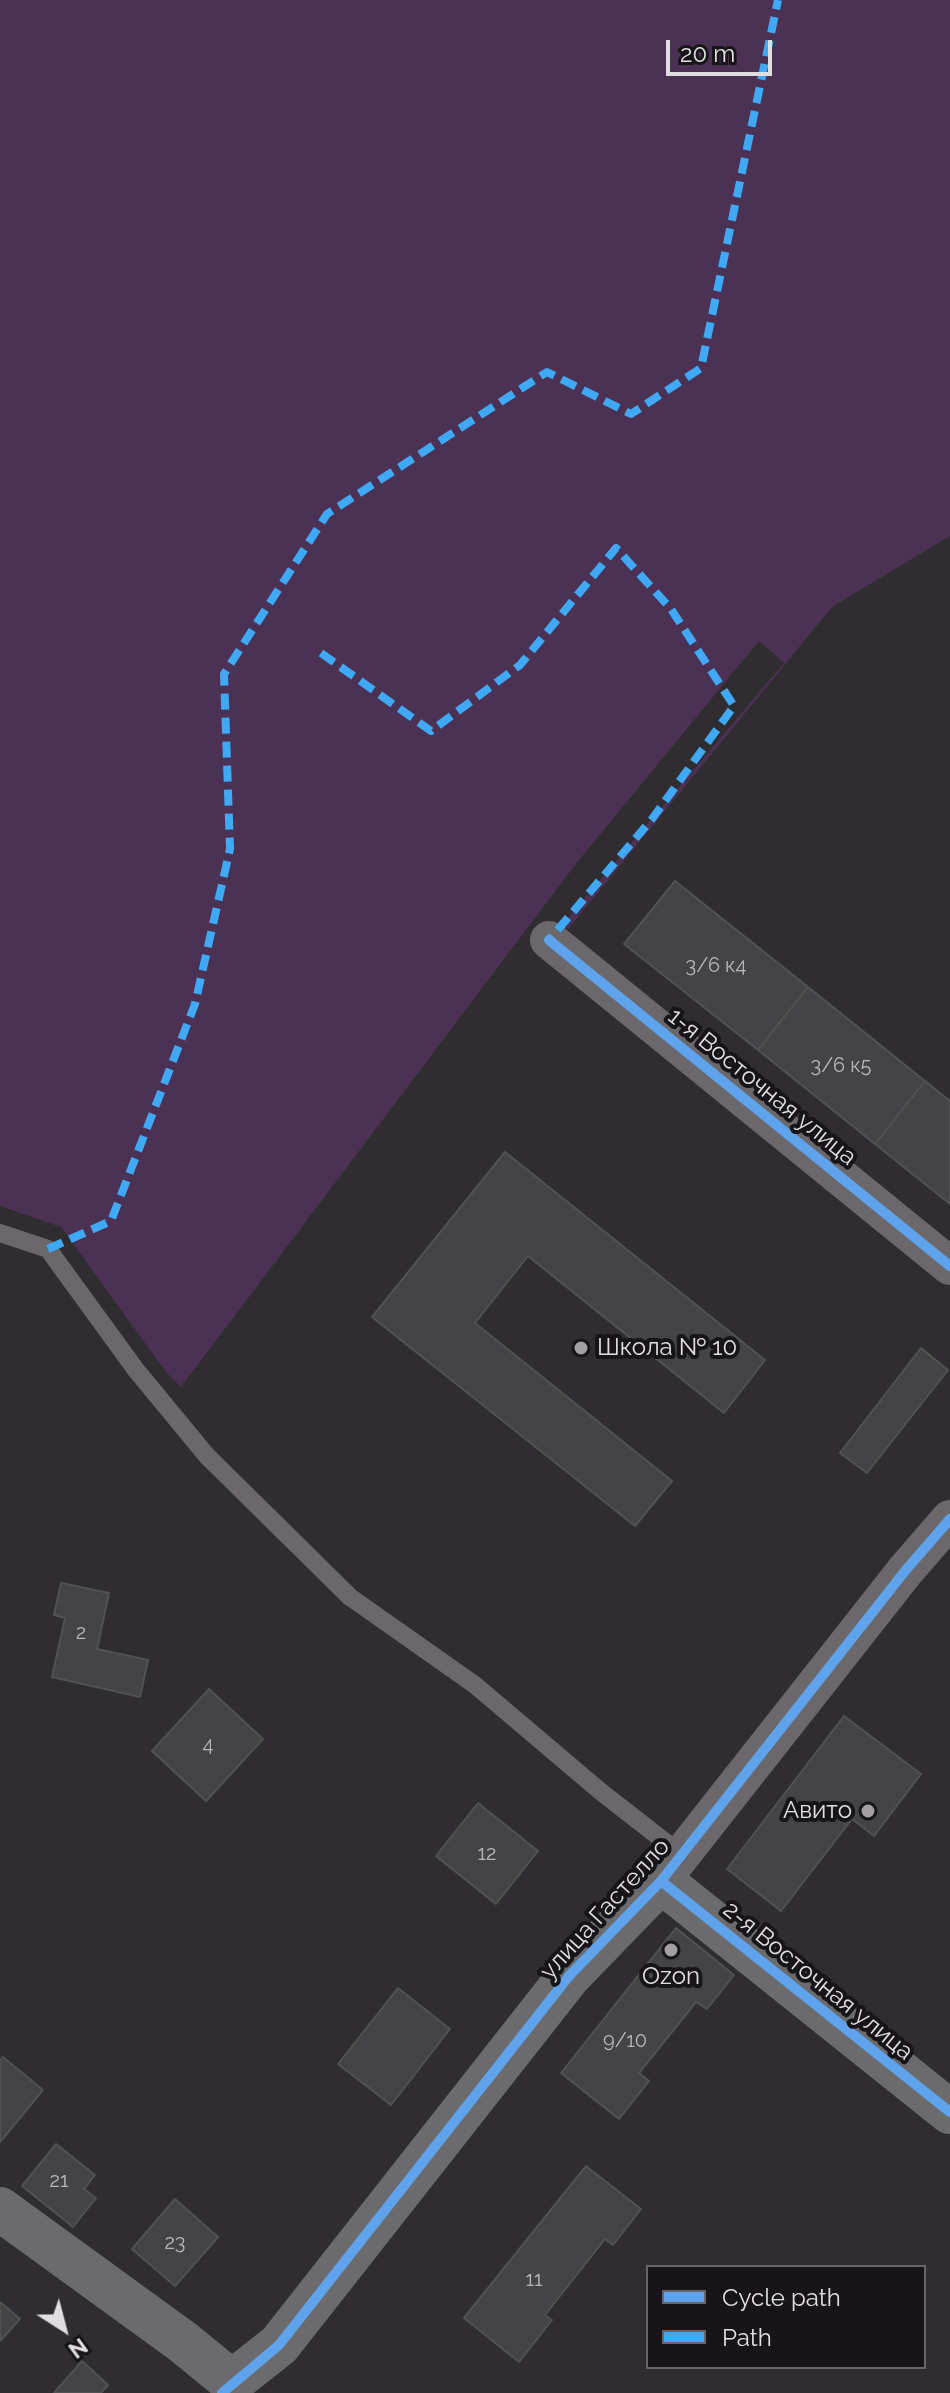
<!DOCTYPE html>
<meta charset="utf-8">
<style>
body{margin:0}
#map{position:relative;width:950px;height:2393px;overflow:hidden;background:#2f2d30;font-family:Raleway,sans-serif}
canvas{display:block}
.legend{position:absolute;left:646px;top:2265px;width:280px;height:104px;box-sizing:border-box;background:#171518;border:2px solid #676568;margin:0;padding:10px 14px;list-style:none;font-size:24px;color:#e0dee1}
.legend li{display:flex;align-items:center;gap:16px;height:40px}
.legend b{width:40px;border:2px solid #676568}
.north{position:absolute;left:24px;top:2289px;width:80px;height:80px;-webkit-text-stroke:6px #171518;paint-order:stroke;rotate:144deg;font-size:22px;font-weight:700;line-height:32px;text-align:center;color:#e0dee1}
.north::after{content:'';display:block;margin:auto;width:28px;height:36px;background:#e0dee1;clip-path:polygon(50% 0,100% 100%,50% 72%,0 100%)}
.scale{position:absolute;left:666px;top:40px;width:106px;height:36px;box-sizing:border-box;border:4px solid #e0dee1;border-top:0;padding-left:10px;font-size:24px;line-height:28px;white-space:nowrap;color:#e0dee1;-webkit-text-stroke:6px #171518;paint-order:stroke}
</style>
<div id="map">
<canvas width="950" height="2393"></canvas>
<ul class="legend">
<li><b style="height:10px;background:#60a3ed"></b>Cycle path</li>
<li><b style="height:10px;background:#3fa9f5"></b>Path</li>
</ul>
<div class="north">N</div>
<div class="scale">20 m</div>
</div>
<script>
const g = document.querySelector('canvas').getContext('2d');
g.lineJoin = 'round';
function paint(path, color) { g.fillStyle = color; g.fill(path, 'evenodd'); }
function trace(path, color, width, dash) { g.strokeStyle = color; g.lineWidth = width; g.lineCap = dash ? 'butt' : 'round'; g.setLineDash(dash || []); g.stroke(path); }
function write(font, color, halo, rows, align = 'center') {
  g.font = font + ' Raleway,sans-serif'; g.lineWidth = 8; g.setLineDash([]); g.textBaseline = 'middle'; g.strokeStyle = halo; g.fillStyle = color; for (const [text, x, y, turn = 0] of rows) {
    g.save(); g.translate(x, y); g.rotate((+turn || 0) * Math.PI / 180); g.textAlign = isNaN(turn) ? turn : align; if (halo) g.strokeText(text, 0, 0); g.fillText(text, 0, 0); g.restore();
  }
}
paint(new Path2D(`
 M0 0H950V536L832 607 568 929 560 927 784 663 759 641 575 865 181 1387 166 1372 61 1227 0 1206Z`), '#4b3255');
const building = new Path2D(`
 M675 881 808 987 758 1050 624 944Z
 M808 987 925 1081 875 1144 758 1050Z
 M925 1081 950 1101V1204L875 1144Z
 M505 1152 765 1360 724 1413 528 1256 475 1323 672 1481 635 1526 372 1317Z
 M921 1348 948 1370 867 1473 840 1453Z
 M61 1583 109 1593 97 1649 148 1660 140 1697 52 1677 65 1618 54 1615Z
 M209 1689 263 1739 206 1801 152 1751Z
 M844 1716 921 1774 874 1836 852 1819 781 1911 727 1869Z
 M478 1803 538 1851 496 1904 436 1856Z
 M676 1928 734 1975 707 2009 696 2002 639 2073 649 2081 619 2119 561 2073Z
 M398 1988 450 2029 391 2105 338 2064Z
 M3 2057 43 2090 0 2142V2061Z
 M56 2144 95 2175 84 2189 96 2198 73 2227 22 2186Z
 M586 2166 641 2209 613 2245 605 2239 545 2315 552 2320 519 2362 464 2318Z
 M175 2199 218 2237 175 2286 132 2249Z
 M0 2302 20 2319 0 2341Z
 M82 2361 108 2385 101 2393H54Z`);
paint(building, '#444345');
trace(building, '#525153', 2);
trace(new Path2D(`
 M0 1233 48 1249 136 1370 207 1456 350 1597 475 1685 600 1791 682 1855`), '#6a686a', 18);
trace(new Path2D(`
 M549 940 950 1266
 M661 1881 905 1571 950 1519`), '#6a686a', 38);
trace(new Path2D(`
 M0 2209 183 2342 232 2382 279 2345 569 1976 661 1881 950 2112`), '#6b6a6c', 44);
trace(new Path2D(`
 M321 653 431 731 520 665 616 548 671 609 734 706 652 819 549 940
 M48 1249 111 1221 195 1004 230 849 224 674 327 514 547 372 631 414 701 368 778 0`), '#3fa9f5', 8, [16, 8]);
trace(new Path2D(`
 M549 940 950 1266
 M661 1881 950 2112
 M222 2393 279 2345 569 1976 661 1881 905 1571 950 1519`), '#60a3ed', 10);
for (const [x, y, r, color] of [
 [581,1348,8,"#a2a0a3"],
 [868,1811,8,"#a2a0a3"],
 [671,1950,8,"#a2a0a3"]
]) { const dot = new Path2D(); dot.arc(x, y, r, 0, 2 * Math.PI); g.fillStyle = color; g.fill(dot); trace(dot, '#171518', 3); }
write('20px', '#b9b7ba', null, [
 ["3/6 к4",716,966],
 ["3/6 к5",841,1066],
 ["2",81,1633],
 ["4",208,1745],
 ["12",487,1854],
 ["9/10",625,2041],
 ["21",59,2181],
 ["23",175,2243],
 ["11",534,2280]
]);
write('24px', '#e0dee1', '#171518', [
 ["1-я Восточная улица",762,1087,39],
 ["улица Гастелло",605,1909,-48],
 ["2-я Восточная улица",818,1981,39]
]);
write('24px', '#e0dee1', '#171518', [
 ["Школа № 10",597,1348],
 ["Авито",852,1811,"right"],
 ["Ozon",671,1977,"center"]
], 'left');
</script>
